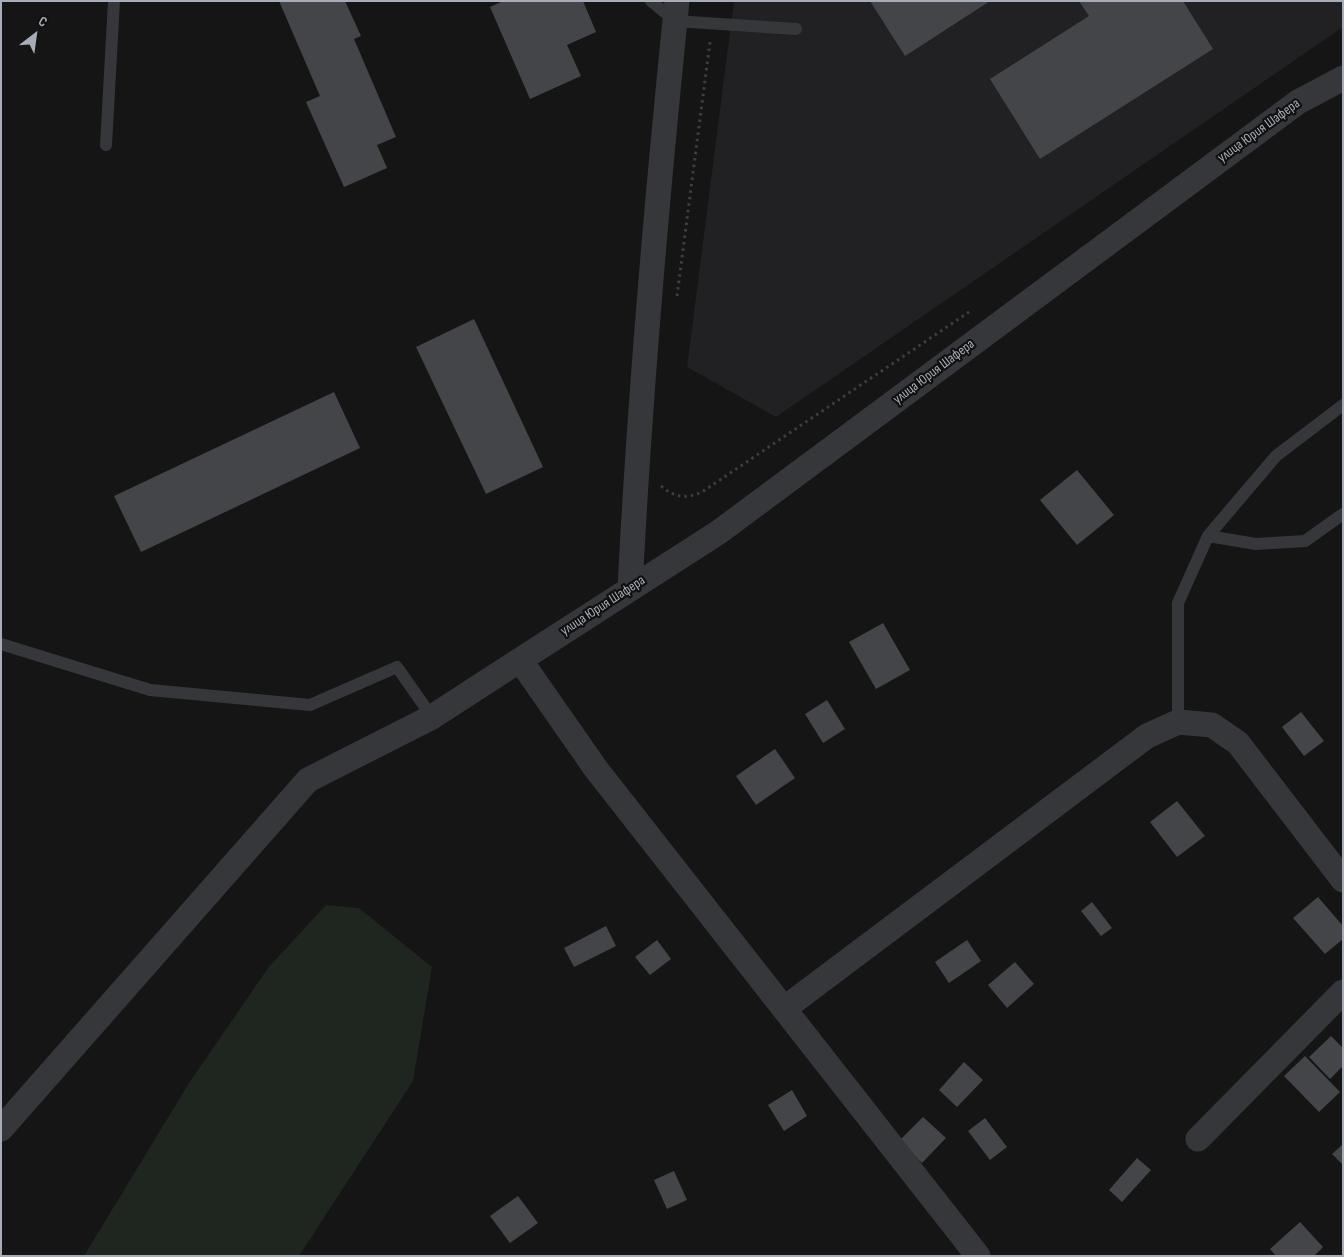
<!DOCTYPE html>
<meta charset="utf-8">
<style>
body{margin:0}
#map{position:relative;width:1344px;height:1257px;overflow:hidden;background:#151516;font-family:"Sofia Sans Condensed",sans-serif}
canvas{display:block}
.frame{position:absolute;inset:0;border:2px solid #a7adb6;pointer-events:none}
.north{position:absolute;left:10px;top:10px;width:50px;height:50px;-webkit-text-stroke:4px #101011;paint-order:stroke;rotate:30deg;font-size:14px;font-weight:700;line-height:20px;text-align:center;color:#a7adb6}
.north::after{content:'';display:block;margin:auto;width:18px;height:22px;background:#a7adb6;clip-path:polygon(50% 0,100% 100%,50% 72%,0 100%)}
</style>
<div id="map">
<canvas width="1344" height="1257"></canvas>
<div class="frame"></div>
<div class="north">С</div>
</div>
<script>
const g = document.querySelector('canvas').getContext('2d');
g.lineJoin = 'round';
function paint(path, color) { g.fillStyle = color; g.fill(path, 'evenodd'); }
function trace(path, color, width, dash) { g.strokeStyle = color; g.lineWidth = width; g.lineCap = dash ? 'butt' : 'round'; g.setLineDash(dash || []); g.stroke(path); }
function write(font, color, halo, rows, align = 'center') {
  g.font = font + ' "Sofia Sans Condensed",sans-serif'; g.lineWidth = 4.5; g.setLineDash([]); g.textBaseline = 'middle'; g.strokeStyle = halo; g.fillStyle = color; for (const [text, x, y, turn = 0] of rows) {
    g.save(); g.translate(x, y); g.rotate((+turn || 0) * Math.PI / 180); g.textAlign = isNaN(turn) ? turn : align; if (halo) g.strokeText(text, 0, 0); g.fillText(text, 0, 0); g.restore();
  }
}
paint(new Path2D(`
 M734 1H1343V27L776 417 687 367Z`), '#212123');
paint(new Path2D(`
 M326 905 359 908 432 967 413 1081 299 1256H84L189 1083 268 968Z`), '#1f261f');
paint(new Path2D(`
 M279 1H345L361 36 354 39 396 137 377 145 387 168 344 187 306 102 320 96Z
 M503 1H583L596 32 567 45 581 76 530 99 490 7Z
 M870 1H990L905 56Z
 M1079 1H1183L1213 49 1040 159 990 79 1089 16Z
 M474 319 543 467 486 494 416 347Z
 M334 392 360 448 141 552 114 496Z
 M1077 470 1114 515 1077 545 1040 500Z
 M883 623 910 670 876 689 849 642Z
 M827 700 845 729 823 743 805 714Z
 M1301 712 1324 741 1304 756 1282 727Z
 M775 749 795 778 756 805 736 776Z
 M1177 801 1205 836 1177 857 1150 822Z
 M1318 897 1343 926V939L1325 954 1293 918Z
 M1092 902 1112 928 1101 936 1081 911Z
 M606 926 616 946 574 967 564 948Z
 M657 940 671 959 650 975 635 957Z
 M967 940 981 961 949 983 935 962Z
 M1015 962 1034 984 1007 1008 988 985Z
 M1331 1036 1343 1048V1066L1330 1079 1309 1057Z
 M1305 1056 1340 1092 1319 1112 1284 1076Z
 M964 1062 983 1080 957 1107 939 1090Z
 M792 1090 807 1116 784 1131 768 1105Z
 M923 1117 946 1138 922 1163 899 1141Z
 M985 1118 1007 1147 990 1160 968 1131Z
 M1343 1144V1165L1332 1154Z
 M1137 1158 1151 1170 1122 1202 1109 1190Z
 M674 1171 687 1200 667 1209 654 1180Z
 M518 1196 538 1223 510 1243 490 1216Z
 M1300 1222 1323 1247 1314 1256H1276L1270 1249Z`), '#444549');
trace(new Path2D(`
 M677 296 710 42
 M661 486C676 498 685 499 702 492L972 310`), '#3c3e42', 3, [2.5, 4]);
trace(new Path2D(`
 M651 1 675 21 796 29
 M106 145 114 1
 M1208 536 1256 544 1305 541 1343 514
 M1 644 150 690 310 705 397 667 432 717
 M1178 722V603L1208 536 1276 456 1343 405`), '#36373b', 12);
trace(new Path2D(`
 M630 588C640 392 657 196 677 1
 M520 660 719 532 1298 102 1343 78
 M785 1008 1147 736 1178 722 1212 725 1238 743 1343 880
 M1 1129 308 780 432 717 520 660 596 769 978 1256
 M1198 1139 1343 992`), '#36373b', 25);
write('14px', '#a7adb6', '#101011', [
 ["улица Юрия Шафера",1259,131,-36],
 ["улица Юрия Шафера",934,372,-37],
 ["улица Юрия Шафера",603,606,-33]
]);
</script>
